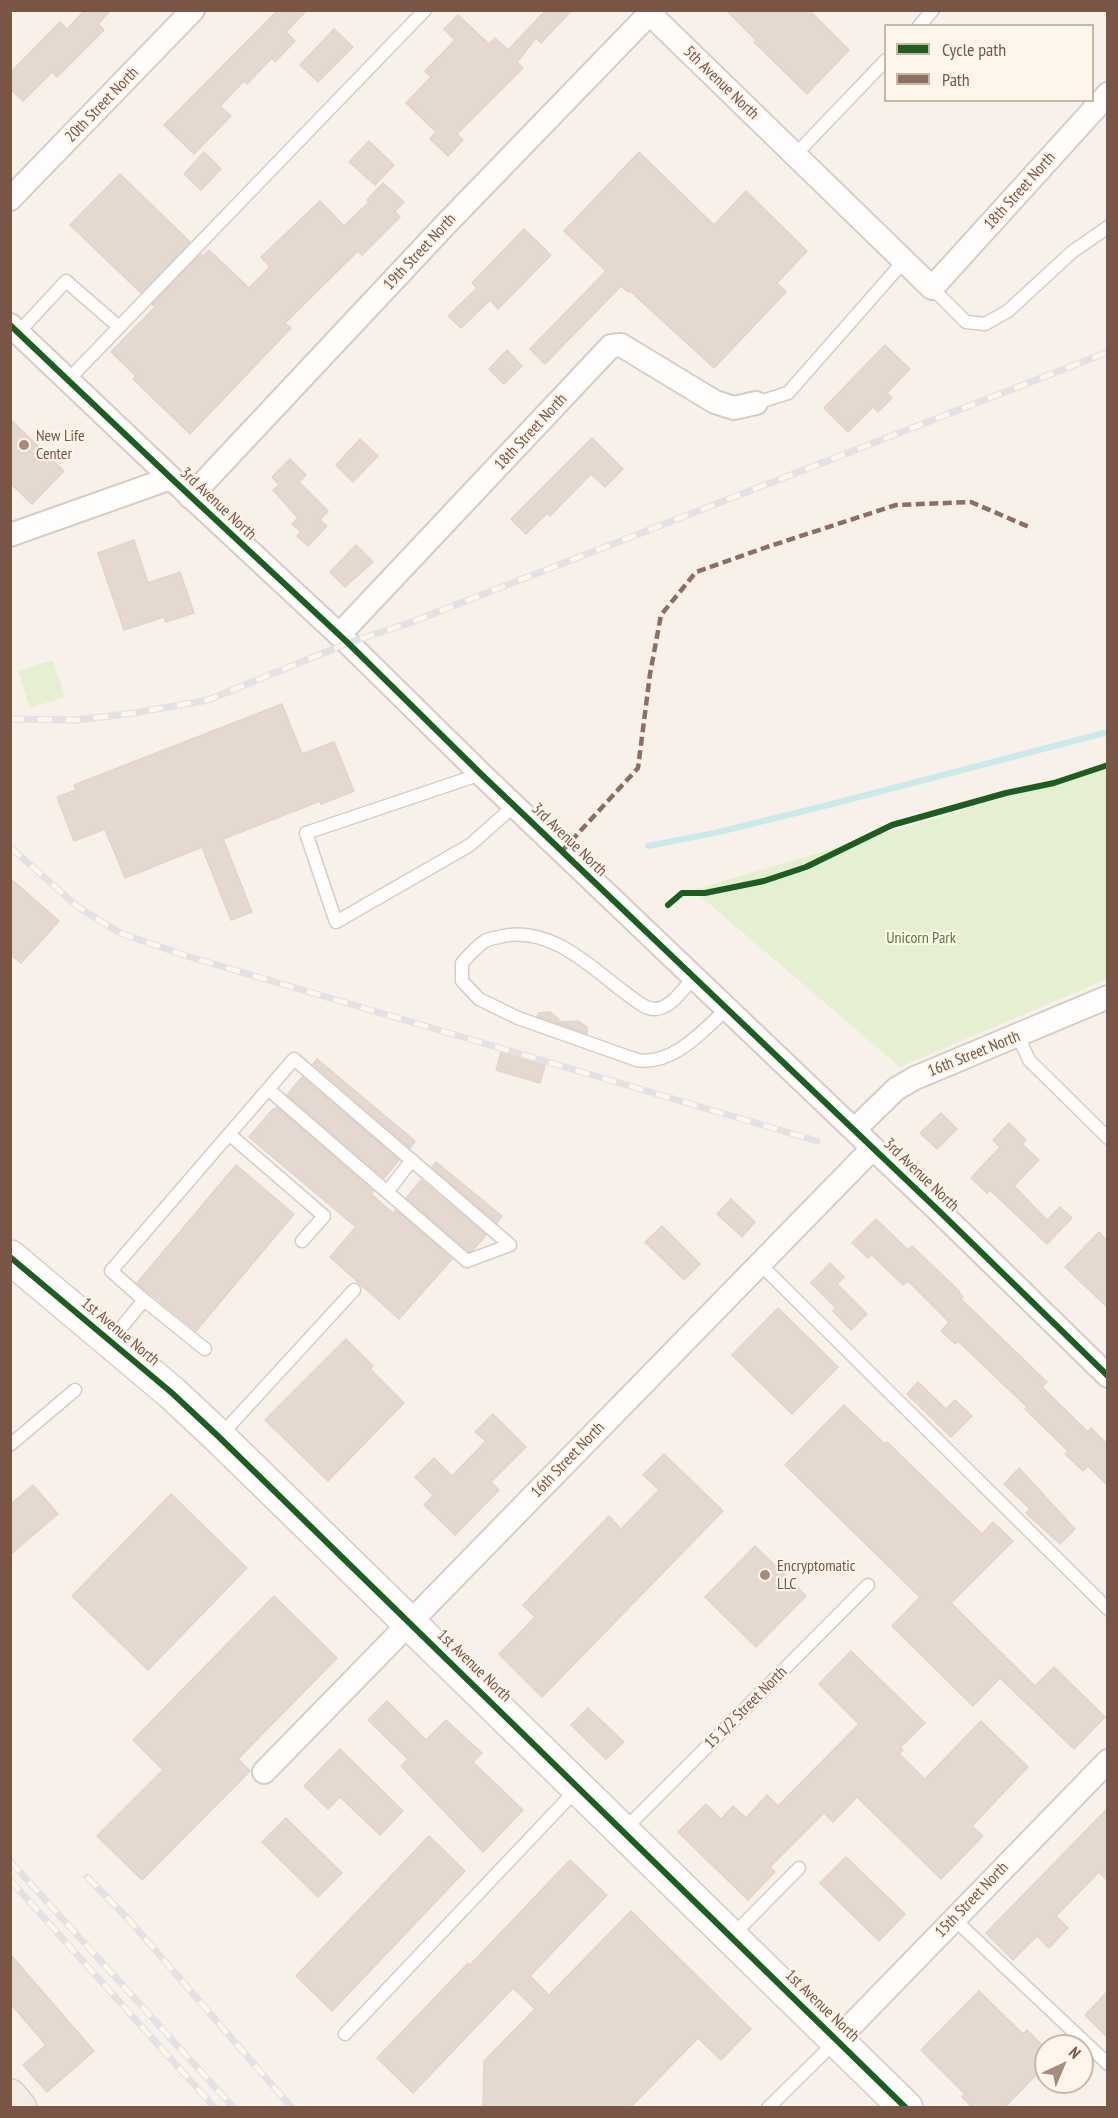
<!DOCTYPE html>
<style>
body{margin:0}
#map{position:relative;width:1118px;height:2118px;overflow:hidden;background:#f8f1e9;font-family:"PT Sans Narrow",sans-serif}
canvas{display:block}
.frame{position:absolute;inset:0;border:12px solid #795546;pointer-events:none}
.legend{position:absolute;left:884px;top:24px;width:210px;height:78px;box-sizing:border-box;background:#fff6eb;border:2px solid #c9b6a9;margin:0;padding:8px 10px;list-style:none;font-size:18px;color:#795546}
.legend li{display:flex;align-items:center;gap:12px;height:30px}
.legend b{width:30px;border:2px solid #c9b6a9}
.north{position:absolute;left:1034px;top:2034px;width:60px;height:60px;box-sizing:border-box;background:#fff6eb;border:2px solid #c9b6a9;border-radius:50%;rotate:44deg;font-size:16px;font-weight:700;line-height:24px;text-align:center;color:#795546}
.north::after{content:'';display:block;margin:auto;width:21px;height:27px;background:#a58c7f;clip-path:polygon(50% 0,100% 100%,50% 72%,0 100%)}
</style>
<div id="map">
<canvas width="1118" height="2118"></canvas>
<div class="frame"></div>
<ul class="legend">
<li><b style="height:8px;background:#1b5e20"></b>Cycle path</li>
<li><b style="height:8px;background:#8d6e63"></b>Path</li>
</ul>
<div class="north">N</div>
</div>
<script>
const g = document.querySelector('canvas').getContext('2d');
g.lineJoin = 'round';
function paint(path, color) { g.fillStyle = color; g.fill(path, 'evenodd'); }
function trace(path, color, width, dash) { g.strokeStyle = color; g.lineWidth = width; g.lineCap = dash ? 'butt' : 'round'; g.setLineDash(dash || []); g.stroke(path); }
function write(font, color, halo, rows, align = 'center') {
  g.font = font + ' "PT Sans Narrow",sans-serif'; g.lineWidth = 4.5; g.setLineDash([]); g.textBaseline = 'middle'; g.strokeStyle = halo; g.fillStyle = color; for (const [text, x, y, turn = 0] of rows) {
    g.save(); g.translate(x, y); g.rotate((+turn || 0) * Math.PI / 180); g.textAlign = isNaN(turn) ? turn : align; if (halo) g.strokeText(text, 0, 0); g.fillText(text, 0, 0); g.restore();
  }
}
paint(new Path2D(`
 M53 660 65 697 30 708 18 671Z
 M1107 767V979L900 1067 693 890Z`), '#e5efd2');
trace(new Path2D(`
 M648 846 719 832 836 803 1108 732`), '#c9e9ea', 6);
const building = new Path2D(`
 M85 10H111L98 24 104 30 57 77 52 72 23 101 10 89V73L60 22 67 29Z
 M278 10H307L286 32 295 41 275 62 272 58 247 84 244 81 220 106 231 116 194 154 164 125Z
 M546 10H572L541 43 536 38 517 62 523 68 457 134 463 140 448 156 430 139 436 132 406 103 431 77 425 71 455 40 444 29 458 15 489 44 495 38 508 50Z
 M726 10H809L849 50 807 94 754 42 756 40Z
 M334 29 353 47 318 82 300 65Z
 M369 141 394 165 375 185 349 162Z
 M204 152 221 169 201 190 184 174Z
 M639 152 714 225 746 191 807 251 777 283 786 292 714 368 630 291 628 292 621 286 545 364 530 349 606 271 564 231Z
 M120 174 190 242 141 293 70 225Z
 M383 183 404 202 395 211 400 217 362 255 358 251 285 323 291 328 190 434 133 379 136 376 111 352 155 307 152 304 201 254 203 256 209 250 249 288 270 267 261 257 320 201 344 226 369 202 367 200Z
 M524 229 551 255 498 309 490 300 461 328 448 316 477 288 472 283Z
 M885 345 910 369 887 393 892 398 878 412 873 407 848 432 824 408Z
 M507 350 522 366 504 384 489 369Z
 M10 419 64 471 32 504 10 483Z
 M592 438 623 469 605 487 591 474 550 516 547 513 526 534 511 519Z
 M360 439 378 456 353 482 336 465Z
 M290 459 306 475 299 482 328 511 320 520 327 526 308 546 297 536 301 532 292 524 298 518 273 490 279 485 272 477Z
 M134 540 148 583 180 572 194 613 166 622 164 617 124 630 98 553Z
 M356 545 373 562 345 587 330 572Z
 M282 704 302 754 334 742 354 791 321 804 320 801 223 839 252 912 231 920 202 847 125 878 105 829 74 841 57 797 76 790 74 785Z
 M10 878 59 921 21 963 10 954Z
 M550 1012 559 1019 558 1022 578 1021 587 1027V1034L537 1016 539 1013Z
 M502 1049 546 1062 540 1083 496 1070Z
 M317 1059 415 1141 410 1148 313 1064Z
 M302 1077 399 1160 384 1178 287 1095Z
 M277 1107 373 1191 371 1194 393 1213 396 1210 452 1259 399 1319 330 1257 356 1227 249 1137 273 1109 274 1110Z
 M941 1113 957 1129 937 1149 920 1133Z
 M1009 1123 1026 1140 1022 1144 1039 1160 1014 1186 1047 1220 1060 1207 1072 1218 1047 1244 990 1190 987 1193 971 1178 1000 1147 993 1140Z
 M436 1162 502 1216 497 1223 432 1167Z
 M236 1165 294 1214 196 1331 137 1283Z
 M421 1180 486 1235 474 1249 469 1252 406 1198Z
 M731 1199 755 1222 742 1237 717 1214Z
 M876 1219 908 1250 912 1246 956 1288 963 1297 961 1299 1047 1382 1042 1387 1088 1432 1091 1428 1107 1444V1485L1088 1466 1083 1471 1065 1454 1068 1451 1025 1409 1027 1407 958 1341 955 1344 941 1331 949 1322 908 1281 903 1285 872 1255 868 1258 852 1243Z
 M662 1226 700 1264 684 1280 645 1242Z
 M1099 1232 1107 1241V1307L1065 1267Z
 M830 1263 844 1277 837 1284 867 1314 851 1330 833 1311 836 1308 811 1283Z
 M778 1308 838 1367 792 1414 732 1355Z
 M346 1339 373 1366 370 1369 404 1403 328 1481 265 1420Z
 M918 1382 946 1409 955 1400 972 1416 951 1437 907 1394Z
 M844 1405 885 1444 887 1442 982 1534 993 1522 1013 1541 951 1603 1035 1686 1054 1667 1105 1717 1074 1749 1000 1678 973 1706 892 1626 920 1597 785 1465Z
 M493 1414 526 1447 491 1482 499 1490 455 1535 424 1505 433 1495 415 1477 434 1458 452 1476 486 1441 475 1432Z
 M664 1454 723 1511 542 1697 499 1654 535 1617 523 1605 609 1516 621 1529 659 1490 643 1475Z
 M1019 1468 1075 1529 1060 1544 1026 1513 1030 1509 1004 1484Z
 M33 1485 58 1514 10 1555V1505Z
 M171 1494 247 1568 148 1670 72 1596Z
 M755 1546 806 1596 756 1647 705 1597Z
 M274 1596 337 1658 238 1759 250 1771 142 1880 97 1836 163 1770 133 1740Z
 M851 1651 925 1723 900 1748 903 1750 899 1754 925 1779 981 1721 1028 1767 972 1826 983 1836 941 1879 857 1797 833 1822 824 1813 770 1867 775 1872 748 1900 678 1832 706 1804 721 1819 733 1806 746 1818 767 1795 778 1806 859 1724 819 1684Z
 M387 1701 426 1740 446 1720 482 1753 473 1762 523 1810 483 1852 401 1766 408 1759 368 1720Z
 M588 1708 624 1742 606 1759 571 1725Z
 M340 1749 403 1811 380 1835 340 1797 328 1809 304 1786Z
 M1107 1809V1880L1099 1872 1056 1916 1068 1928 1049 1948 1037 1936 1013 1960 986 1933Z
 M286 1818 342 1873 318 1897 262 1842Z
 M429 1836 465 1871 332 2011 296 1976Z
 M846 1857 905 1914 879 1941 820 1883Z
 M570 1860 607 1895 530 1976 549 1995 631 1911 751 2029 721 2060 698 2038 630 2108H483L484 2061 535 2009 513 1988 413 2093 377 2058 468 1963 470 1965Z
 M10 1954 94 2051 47 2092 23 2065 46 2045 10 2003Z
 M979 1991 1023 2034 1027 2030 1046 2049V2065L1004 2108H973L962 2097 965 2094 921 2050Z
 M1107 1992V2037L1085 2015Z`);
paint(building, '#e5d8d0');
trace(building, '#e2d3cb', 1.5);
const lane = new Path2D(`
 M919 26 933 10
 M795 155 886 60
 M932 288 966 322 985 324 1008 311 1072 252 1108 227
 M18 333 66 281 119 327
 M68 380 425 10
 M756 403 788 393 904 261
 M481 774 306 833 336 922 470 845 514 806
 M694 977C684 988 671 1008 656 1009 645 1010 633 998 624 992 590 966 550 926 503 936 497 938 490 938 485 941 476 947 469 955 462 963V981L479 999 518 1018 637 1060C673 1066 702 1031 727 1009
 M1018 1036 1029 1060 1108 1138
 M229 1134 324 1216 302 1241
 M387 1192 412 1160
 M760 1264 1108 1609
 M144 1300 205 1349
 M111 1340 144 1300 111 1271 294 1059 510 1245 467 1261 268 1089
 M220 1436 354 1290
 M10 1445 75 1390
 M624 1830 868 1585
 M954 1919 1108 2064
 M732 1936 799 1868
 M345 2034 578 1788
 M768 2108 836 2041`);
const street = new Path2D(`
 M646 10 932 288 1108 94
 M10 199 193 10
 M10 325 171 478 348 643 481 774 940 1212 1108 1376
 M190 497 446 224 653 10
 M10 535 171 478
 M339 635 611 346 621 345 715 402 734 408 756 403
 M854 1130 896 1089 915 1078 1108 997
 M264 1772 873 1148
 M837 2040 1108 1761`);
const secondary = new Path2D(`
 M10 1257 172 1393 219 1437 906 2108`);
const primary = new Path2D(`
 M10 2096 20 2108`);
trace(lane, '#d6ccc6', 15);
trace(street, '#d6ccc6', 26);
trace(secondary, '#d7ccc6', 36);
trace(primary, '#dacec8', 36);
trace(lane, '#fefdfc', 12);
trace(street, '#fefdfc', 22);
trace(secondary, '#fefdfc', 33);
trace(primary, '#f3ece4', 33);
const rail = new Path2D(`
 M10 719 76 720 134 713 208 700 348 643 409 623 1108 352
 M10 847 78 907 120 933 190 957 817 1141
 M10 1861 234 2108
 M87 1877 130 1921 292 2108
 M10 1880 215 2108`);
trace(rail, '#e4e1e5', 7);
trace(rail, '#fff6eb', 4.5, [14]);
trace(new Path2D(`
 M562 851 638 768 650 674 661 615 696 572 767 547 896 505 971 502 1029 527`), '#8d6e63', 4.5, [9, 4.5]);
trace(new Path2D(`
 M10 325 171 478 348 643 481 774 940 1212 1108 1376
 M668 905 682 893H705L764 881 806 867 892 825 1006 793 1054 783 1108 765
 M10 1257 172 1393 219 1437 906 2108`), '#1b5e20', 6);
for (const [x, y, r, color] of [
 [24,445,6,"#a58c7f"],
 [765,1575,6,"#a58c7f"]
]) { const dot = new Path2D(); dot.arc(x, y, r, 0, 2 * Math.PI); g.fillStyle = color; g.fill(dot); trace(dot, '#fff6eb', 2); }
write('16px', '#795546', '#fff6eb', [
 ["5th Avenue North",721,83,44],
 ["20th Street North",102,105,-46],
 ["18th Street North",1020,191,-48],
 ["19th Street North",420,252,-47],
 ["18th Street North",531,432,-47],
 ["3rd Avenue North",218,504,43],
 ["3rd Avenue North",569,840,44],
 ["16th Street North",974,1054,-22],
 ["3rd Avenue North",921,1175,44],
 ["1st Avenue North",120,1332,40],
 ["16th Street North",568,1460,-46],
 ["1st Avenue North",474,1666,44],
 ["15 1/2 Street North",746,1708,-45],
 ["15th Street North",972,1900,-46],
 ["1st Avenue North",822,2006,44]
]);
write('16px', '#795546', '#fff6eb', [
 ["New Life",36,436],
 ["Center",36,454],
 ["Encryptomatic",777,1566],
 ["LLC",777,1584]
], 'left');
write('16px', '#527a3b', '#fff6eb', [
 ["Unicorn Park",921,938]
]);
</script>
